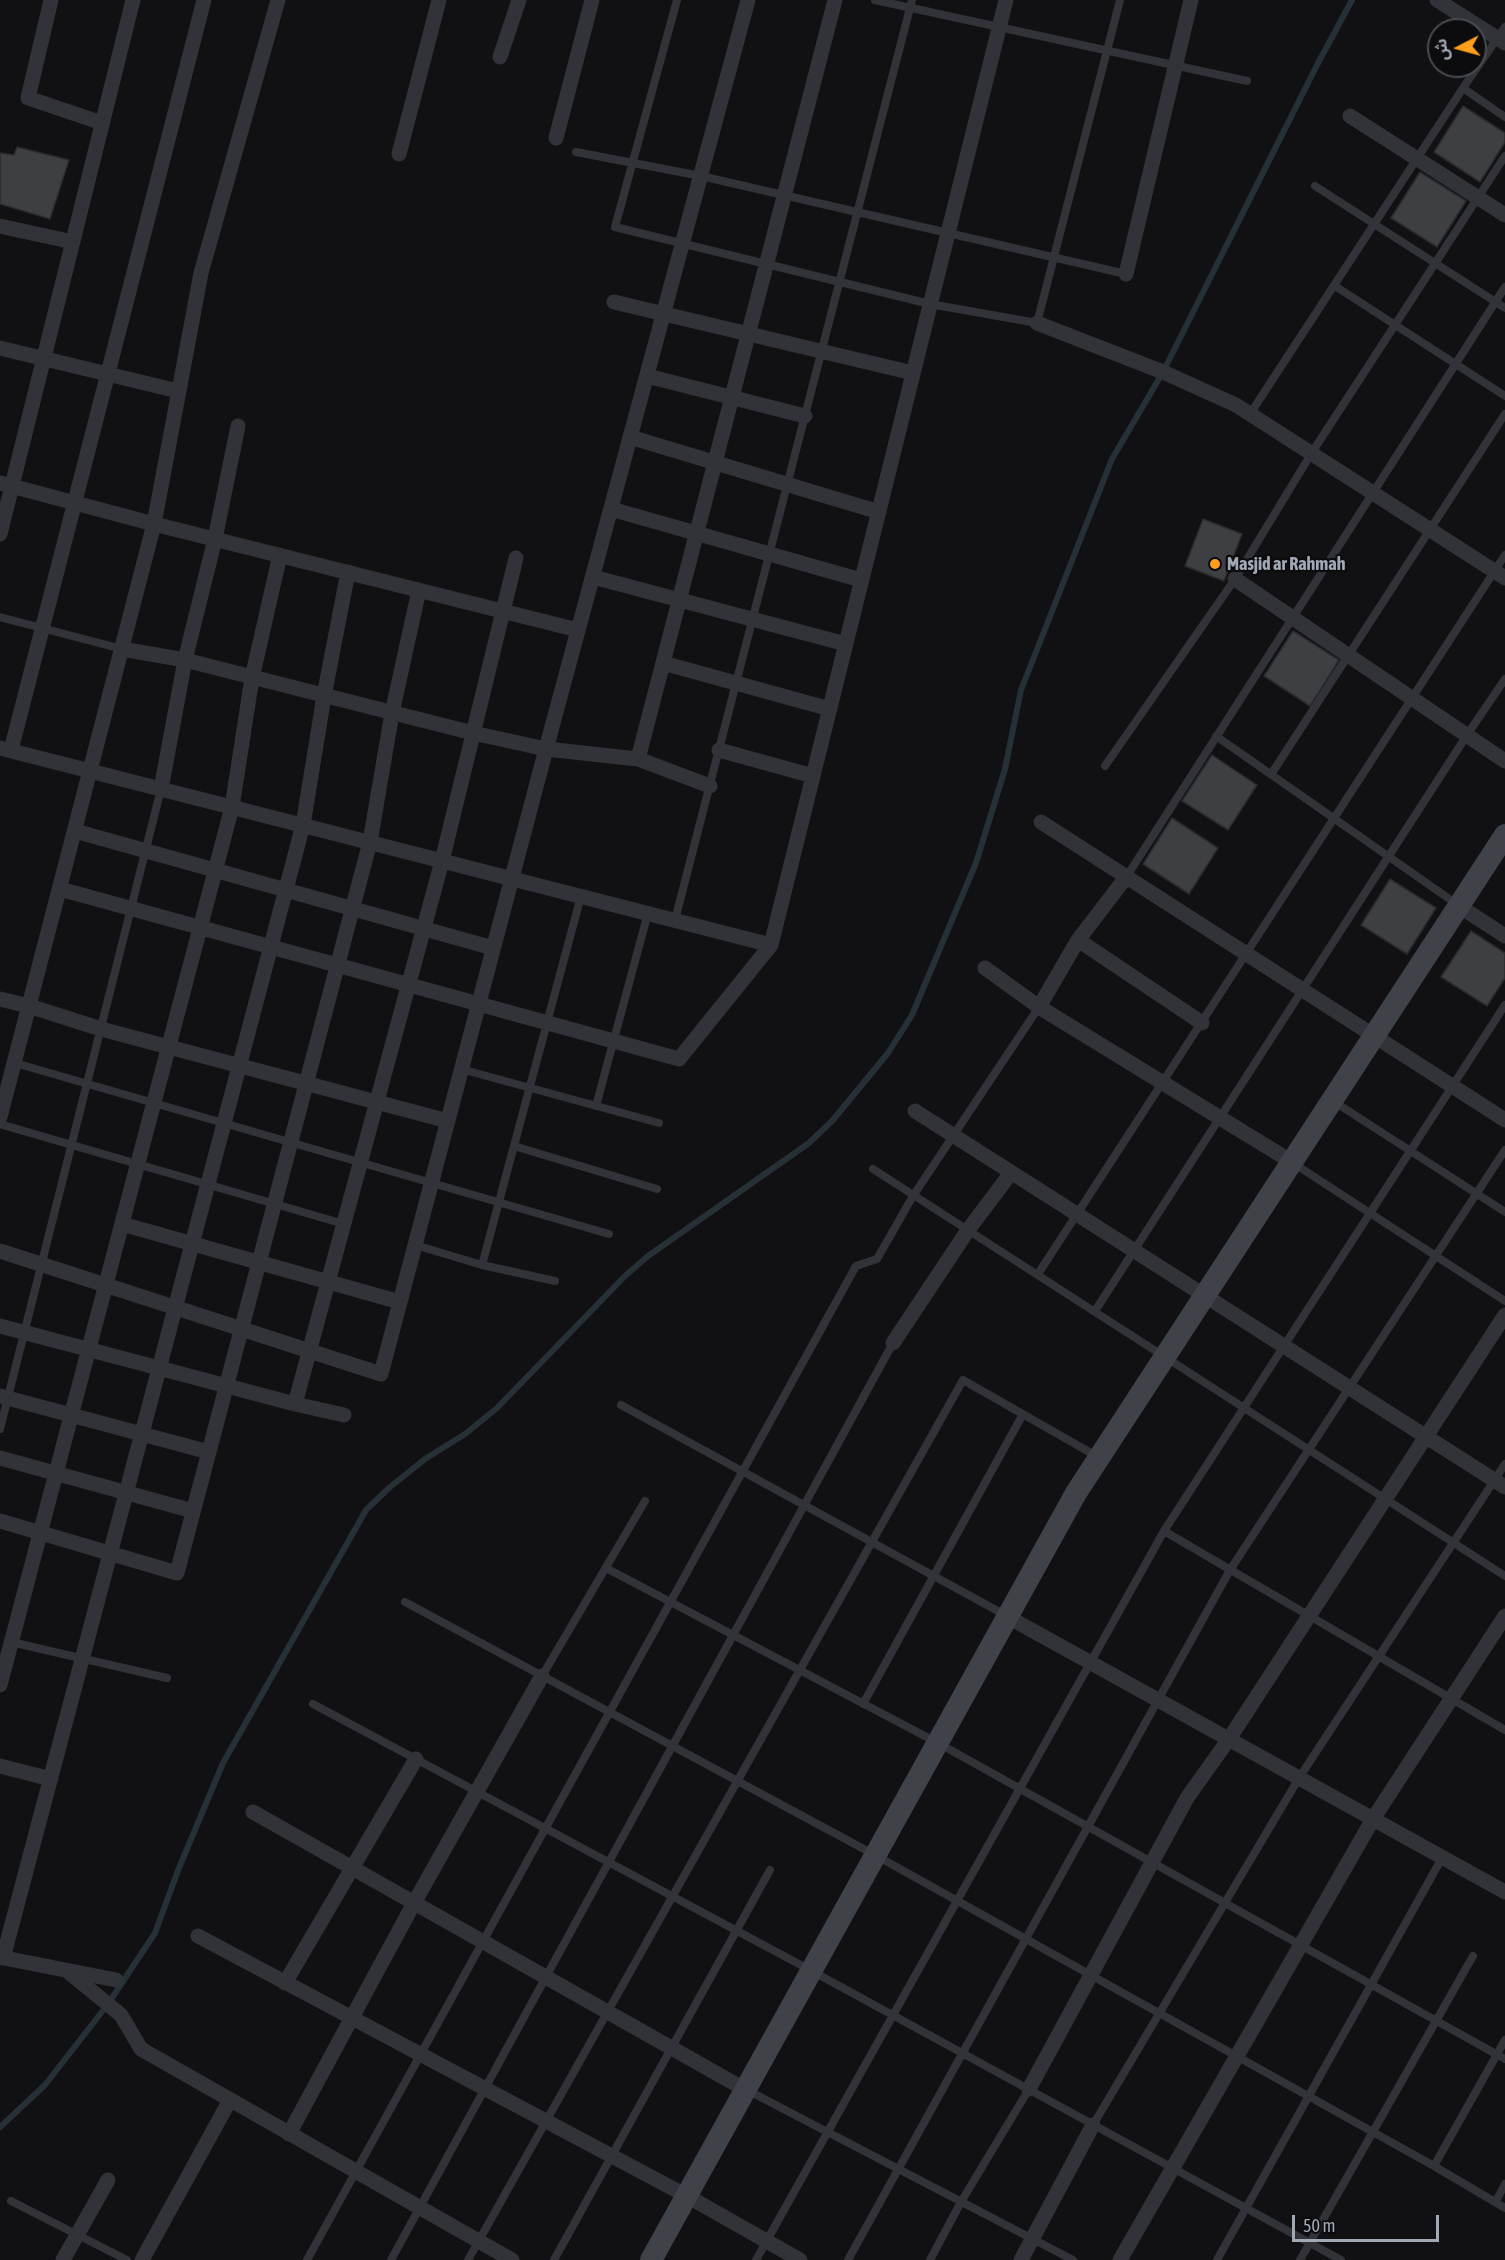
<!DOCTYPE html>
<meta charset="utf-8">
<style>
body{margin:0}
#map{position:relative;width:1505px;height:2260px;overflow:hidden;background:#111113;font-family:"Asap Condensed","Noto Sans Arabic",sans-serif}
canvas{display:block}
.north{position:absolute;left:1427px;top:18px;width:60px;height:60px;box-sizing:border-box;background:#0c0c0e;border:2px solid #484b51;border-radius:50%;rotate:264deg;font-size:16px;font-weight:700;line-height:24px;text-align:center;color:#a1a9b5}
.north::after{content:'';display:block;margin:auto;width:21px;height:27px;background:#ff9f1d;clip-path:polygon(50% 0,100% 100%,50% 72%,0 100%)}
.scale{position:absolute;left:1292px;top:2215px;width:147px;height:27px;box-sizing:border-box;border:3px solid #a1a9b5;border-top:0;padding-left:8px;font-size:18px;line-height:21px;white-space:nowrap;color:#a1a9b5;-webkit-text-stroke:4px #0c0c0e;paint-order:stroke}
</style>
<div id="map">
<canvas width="1505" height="2260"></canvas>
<div class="north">ش</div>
<div class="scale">50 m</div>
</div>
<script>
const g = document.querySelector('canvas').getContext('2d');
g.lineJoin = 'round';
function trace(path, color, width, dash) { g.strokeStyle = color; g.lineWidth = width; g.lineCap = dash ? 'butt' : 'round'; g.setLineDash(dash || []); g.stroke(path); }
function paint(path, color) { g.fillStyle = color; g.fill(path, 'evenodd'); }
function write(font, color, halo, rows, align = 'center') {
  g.font = font + ' "Asap Condensed",sans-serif'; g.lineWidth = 4.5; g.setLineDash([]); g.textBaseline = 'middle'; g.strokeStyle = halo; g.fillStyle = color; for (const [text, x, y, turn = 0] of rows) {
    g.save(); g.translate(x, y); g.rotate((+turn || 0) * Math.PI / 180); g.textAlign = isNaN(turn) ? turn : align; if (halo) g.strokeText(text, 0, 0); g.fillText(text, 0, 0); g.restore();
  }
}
trace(new Path2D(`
 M0 2127 45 2085 108 2004 155 1933 179 1868 223 1763 366 1510 390 1487 425 1459 465 1434 496 1409 625 1276 648 1256 809 1143 833 1120 888 1053 912 1015 976 863 1005 769 1021 690 1112 459 1163 372 1317 65 1352 0`), '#263137', 6);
const building = new Path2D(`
 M1463 106 1505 133V142L1480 182 1434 152Z
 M17 147 69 160 50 219 0 204V153L14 155Z
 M1420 172 1466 201 1437 247 1391 218Z
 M1203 519 1242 534 1224 581 1185 566Z
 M1293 631 1339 660 1310 706 1264 676Z
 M1212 755 1257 785 1228 830 1182 801Z
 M1172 818 1218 848 1189 894 1143 864Z
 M1390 879 1436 908 1407 954 1361 925Z
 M1471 931 1505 953V978L1487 1006 1441 977Z`);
paint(building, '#3d3f43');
trace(building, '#2b2b2f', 1.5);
trace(new Path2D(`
 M677 0 615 227 930 304 1037 323 1120 0
 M875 0 1247 81
 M1463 88 1505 117
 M576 152 701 176 1126 274
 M1315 186 1505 308
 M1335 286 1505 396
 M1250 414 1463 88 1505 27
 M0 617 122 649
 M1216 736 1458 905
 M1105 766 1235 579 1311 454 1505 156
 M1272 773 1505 414
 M1127 876 1505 287
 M675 920 912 0
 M15 1063 609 1234
 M461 1069 659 1123
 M1333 1101 1505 1212
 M596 1106 648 913
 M0 1124 344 1224
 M514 1146 657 1189
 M1293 1163 1505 1301
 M873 1169 1505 1576
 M415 1245 482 1265 555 1281
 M482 1265 581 896
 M1038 1274 1505 555
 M1095 1311 1467 735 1505 679
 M621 1405 1007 1616
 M0 1429 161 789
 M1164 1531 1505 1730
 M606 1568 938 1743 1505 2059
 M405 1602 875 1855 1434 2166 1505 2208
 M11 1642 167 1678
 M542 1676 645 1501
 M313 1704 812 1971 1341 2260
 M863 1704 1023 1414
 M747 2090 1073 2260
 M1093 2125 1299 1778 1505 1464
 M1434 2166 1505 2040
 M11 2201 127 2260
 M1496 2201 1505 2184
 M307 2260 856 1266 877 1259 913 1196 1039 1007
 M391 2260 893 1343
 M468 2260 963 1380 1098 1457
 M554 2260 770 1870
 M756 2260 1164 1531 1505 1005
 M848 2260 1230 1570 1505 1150
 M930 2260 961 2202 1029 2089
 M1217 2260 1442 1858
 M1300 2260 1473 1956`), '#323338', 8);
trace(new Path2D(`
 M51 0 28 98 102 123
 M1437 0 1505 43
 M500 57 519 0
 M1350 116 1505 215
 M556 138 592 0
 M399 154 439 0
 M0 226 73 242
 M1126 274 1191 0
 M614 302 913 373
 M1037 323 1163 372 1236 405 1505 578
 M0 348 178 391
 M647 376 805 416
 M630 437 879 512
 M0 483 154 524 578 630
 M611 509 861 580
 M0 534 133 0
 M593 577 846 644
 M1235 579 1505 761
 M122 649 185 660 473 733 546 749 638 759 710 786
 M663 663 830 709
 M0 748 771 945
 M11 750 204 0
 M719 750 813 776
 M638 759 835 0
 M161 789 185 660 215 539 238 426
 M1041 822 1505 1120
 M75 831 493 948
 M60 889 679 1059 771 945 1006 0
 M1459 906 1505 936
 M1078 940 1202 1023
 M985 968 1039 1007 1292 1162
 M0 999 29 1006 101 1029 448 1121
 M1039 1007 1078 940 1127 876
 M915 1111 1505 1487
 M0 1117 154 524 201 273 278 0
 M122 1224 400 1302
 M0 1251 381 1374 546 749 748 0
 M0 1326 295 1404 344 1415
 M893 1343 968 1230 1011 1173
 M0 1396 209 1452
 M295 1404 442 861 516 558
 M0 1458 193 1511
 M0 1521 177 1573 370 842 392 713 419 590
 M1008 1617 1505 1892
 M0 1685 232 807 252 678 280 555
 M0 1766 51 1779
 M253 1812 746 2090
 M198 1936 687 2196 800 2260
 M0 1957 116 1980
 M3 1958 303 825 324 696 348 572
 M66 1970 121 2015 141 2049 512 2260
 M285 1983 416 1759
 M1029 2089 1187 1798 1229 1739 1505 1315
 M289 2134 414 1903 542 1676
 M63 2260 108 2180
 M142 2260 230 2100
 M1021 2260 1093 2125
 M1120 2260 1373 1819 1505 1616`), '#323338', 15);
trace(new Path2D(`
 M651 2260 1076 1493 1505 835`), '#3f4248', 22);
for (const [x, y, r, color] of [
 [1215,564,6,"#ff9f1d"]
]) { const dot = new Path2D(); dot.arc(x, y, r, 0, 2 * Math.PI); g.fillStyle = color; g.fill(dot); trace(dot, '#0c0c0e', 2); }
write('bold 18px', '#a1a9b5', '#0c0c0e', [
 ["Masjid ar Rahmah",1227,564]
], 'left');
</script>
